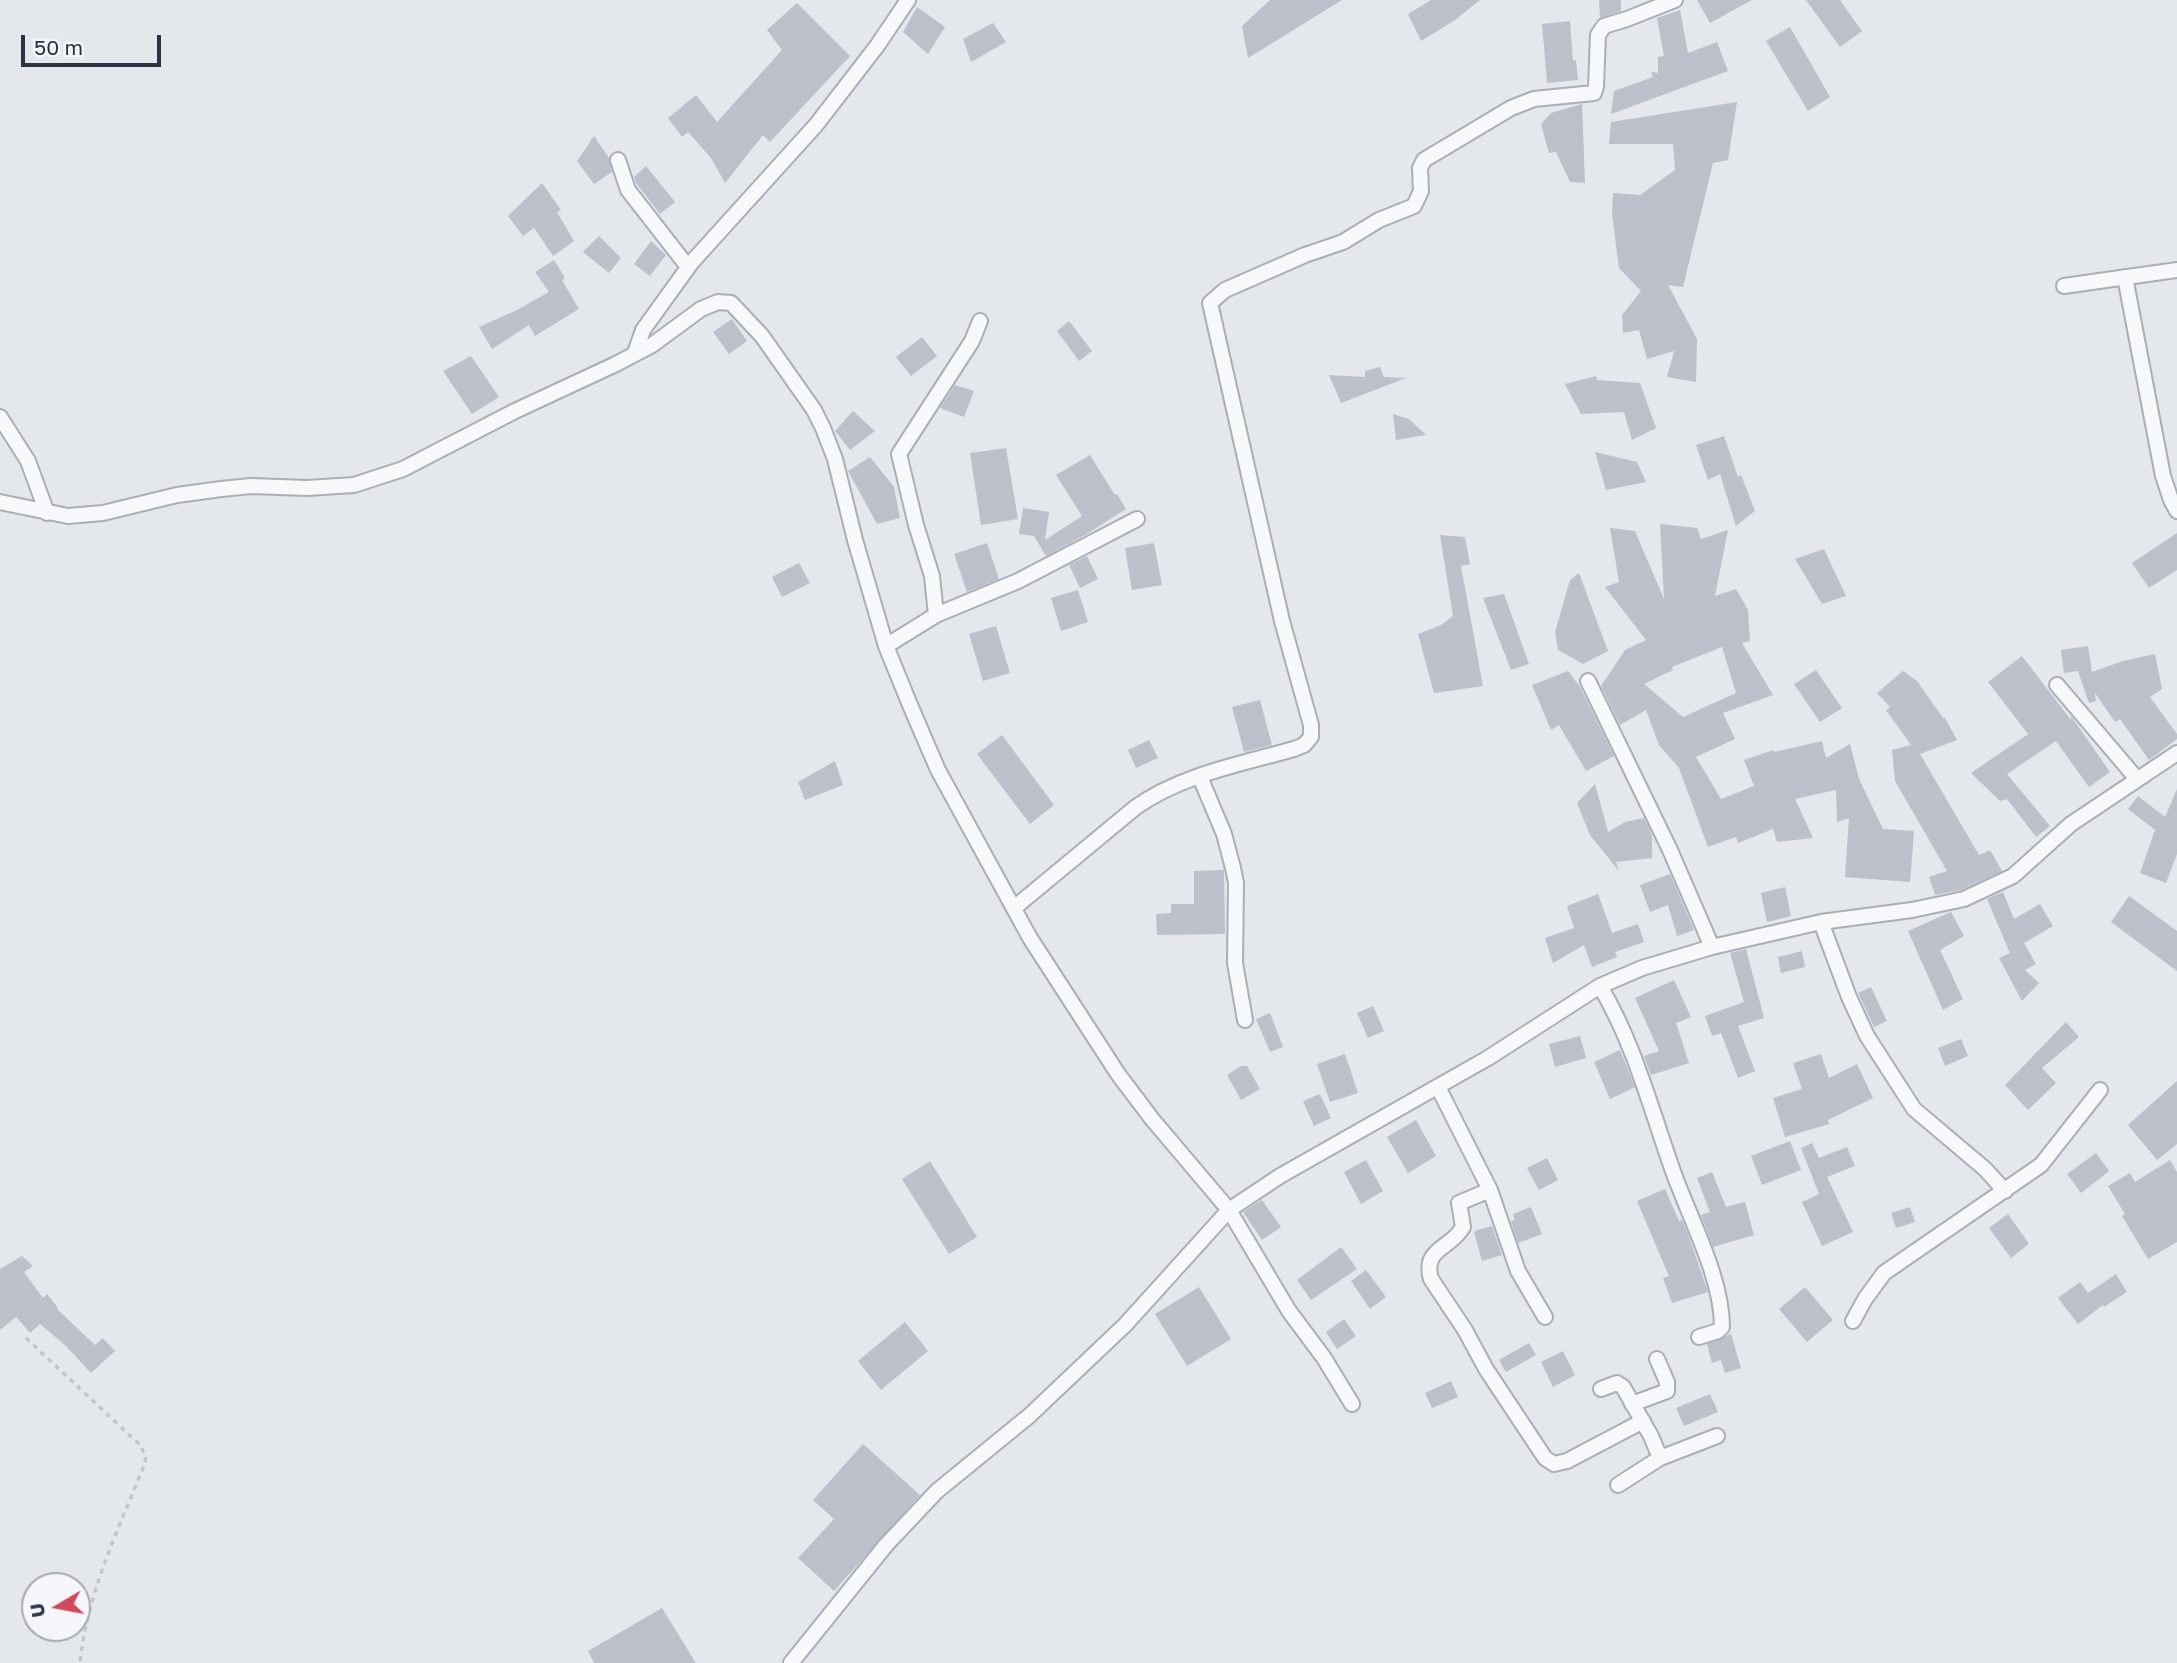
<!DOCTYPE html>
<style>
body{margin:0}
#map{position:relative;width:2177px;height:1663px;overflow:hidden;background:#e4e7ec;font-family:"Golos Text",sans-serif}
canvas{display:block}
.north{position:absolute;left:21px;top:1572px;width:70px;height:70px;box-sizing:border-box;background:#f4f6f9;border:2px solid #a4a8b1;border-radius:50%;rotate:260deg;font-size:19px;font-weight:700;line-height:28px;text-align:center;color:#2b3445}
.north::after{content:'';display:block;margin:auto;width:24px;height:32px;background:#d1495b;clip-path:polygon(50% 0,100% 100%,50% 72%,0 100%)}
.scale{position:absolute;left:21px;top:35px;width:140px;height:32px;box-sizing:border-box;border:4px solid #2b3445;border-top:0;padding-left:9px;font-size:21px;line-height:24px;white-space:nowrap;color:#2b3445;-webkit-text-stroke:5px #f4f6f9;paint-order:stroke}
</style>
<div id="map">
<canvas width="2177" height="1663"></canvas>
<div class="north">U</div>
<div class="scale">50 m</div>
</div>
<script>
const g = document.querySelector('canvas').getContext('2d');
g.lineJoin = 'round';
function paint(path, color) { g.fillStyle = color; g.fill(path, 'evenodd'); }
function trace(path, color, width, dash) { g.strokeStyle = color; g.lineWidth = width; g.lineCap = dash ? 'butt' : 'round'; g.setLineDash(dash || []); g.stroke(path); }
paint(new Path2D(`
 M1270 0H1342L1248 58 1242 26Z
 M1431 0H1480L1455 20 1421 41 1408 14Z
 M1599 0H1621V11L1600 18Z
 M1697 0H1752L1710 23Z
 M1806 0H1840L1862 31 1840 47Z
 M797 3 850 56 770 142 763 135 725 183 711 158 688 132 682 137 668 118 696 95 717 122 782 50 767 30Z
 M917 7 945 27 928 54 903 32Z
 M1680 10 1688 53 1717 42 1728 71 1611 114 1614 91 1653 77 1651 72 1658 73V57L1664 56 1657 18Z
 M1570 21 1573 61 1576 60 1578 80 1547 83 1542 24Z
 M993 23 1006 42 971 62 963 39Z
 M1790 27 1830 97 1808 111 1766 41Z
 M1737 102 1728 160 1713 163 1683 287 1668 285 1697 339 1696 382 1667 377 1674 351 1647 359 1639 330 1623 333 1622 315 1641 291 1619 268 1612 214 1613 193 1640 195 1675 170 1673 144H1609L1611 122Z
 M1582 104 1585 183 1570 182 1556 152 1549 153 1541 124 1551 113Z
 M594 136 609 158 612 172 594 184 577 161Z
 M646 166 675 202 660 214 636 183 634 177Z
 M542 183 561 210 557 212 574 241 553 256 534 228 523 236 508 216Z
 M599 236 621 258 609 273 583 252Z
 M651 241 666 255 650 276 634 264Z
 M554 260 565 278 562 280 579 309 535 336 529 325 492 349 479 327 517 310 549 292 535 272Z
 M732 319 747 341 729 354 713 332Z
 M1069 321 1092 351 1079 361 1057 331Z
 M922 337 937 356 911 376 896 357Z
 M471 356 499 397 472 414 443 371Z
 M1380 367 1384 377 1406 378 1341 403 1329 375 1365 377V371Z
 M1596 376 1597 380 1640 383 1656 428 1632 440 1624 412 1581 414 1565 384Z
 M955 385 974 391 964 417 940 408Z
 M853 411 875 431 850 450 835 431Z
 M1393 414 1409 419 1426 435 1396 440Z
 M1724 436 1738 477 1741 475 1755 511 1736 526 1720 474 1708 480 1696 445Z
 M1006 448 1018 519 981 525 970 453Z
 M1595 452 1637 462 1646 482 1606 490Z
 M1090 455 1115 495 1117 494 1126 509 1087 534 1046 556 1034 536 1019 534 1023 508 1049 512 1045 540 1082 516 1056 475Z
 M870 457 894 487 900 518 877 524 848 471Z
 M1660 524 1697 528 1701 539 1728 530 1715 596 1736 589 1748 610 1750 641 1742 643 1773 695 1723 713 1735 739 1696 757 1721 799 1754 786 1744 760 1773 750 1774 752 1822 741 1826 758 1850 744 1859 779 1883 829 1914 831 1910 882 1845 877 1849 818 1837 822 1836 790 1795 799 1813 838 1777 842 1773 829 1738 843 1736 837 1708 847 1679 768 1659 745 1646 710 1620 725 1601 686 1625 650 1646 640 1605 587 1619 582 1610 528 1635 531 1664 599ZM1722 647 1736 693 1683 717 1644 684 1673 670 1672 667Z
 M2177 533V570L2149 588 2132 563Z
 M1440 535 1465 537 1470 564 1461 566 1483 686 1434 693 1418 634 1441 625 1453 616Z
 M987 543 999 579 967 592 954 554Z
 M1154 543 1162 585 1132 590 1125 548Z
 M1824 549 1846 596 1822 604 1795 559Z
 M1087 556 1098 579 1080 588 1069 565Z
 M799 563 810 583 782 597 772 577Z
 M1579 573 1608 651 1583 664 1558 650 1555 632 1570 580Z
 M1078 590 1088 622 1061 631 1051 598Z
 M1504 594 1529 664 1511 670 1483 598Z
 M996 626 1010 673 983 681 969 634Z
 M2088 646 2092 672 2123 661 2155 654 2162 689 2150 697 2177 734V739L2149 760 2120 719 2115 722 2095 693 2096 701 2089 703 2078 671 2064 673 2061 650Z
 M2022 656 2071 720V716L2110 772 2089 787 2056 741 2007 774 2050 826 2036 837 2007 799 2000 801 1971 773 2028 734 1988 682Z
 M1816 670 1842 708 1820 722 1794 684Z
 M1568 671 1580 687 1614 756 1586 771 1559 725 1551 730 1532 685Z
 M1903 671 1917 681 1943 718H1945L1957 740 1920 754 1979 855 1990 850 2002 871 1961 890 1935 895 1929 877 1947 871 1895 781 1892 750 1911 745 1886 710 1890 707 1877 693Z
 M1260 700 1272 745 1244 752 1232 707Z
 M1002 735 1054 805 1030 824 977 754Z
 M1149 740 1158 758 1136 768 1128 750Z
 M835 761 843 785 805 800 798 782Z
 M1595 784 1608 832 1625 822 1644 818 1652 835V858L1616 862 1619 871 1590 835 1577 803Z
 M2177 789V854L2166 883 2140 873 2155 830 2128 809 2138 796 2165 817Z
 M1224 870 1225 934 1157 935 1156 914 1171 913V904H1194V871Z
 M1670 874 1694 930 1677 936 1668 905 1650 912 1640 885Z
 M1785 887 1791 916 1767 922 1761 893Z
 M2003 892 2014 919 2040 904 2053 926 2024 943 2036 964 2025 970 2039 983 2022 1001 1999 958 2010 953 1987 899Z
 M1598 894 1612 933 1638 924 1644 942 1615 952 1617 957 1592 967 1584 945 1553 963 1545 938 1574 928 1567 906Z
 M2129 896 2177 931V971L2111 922Z
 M1951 912 1964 936 1940 950 1963 999 1943 1010 1908 931Z
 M1746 949 1764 1018 1738 1026 1755 1071 1738 1078 1721 1033 1712 1036 1705 1016 1744 1002 1730 953Z
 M1802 951 1805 967 1781 973 1778 957Z
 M1674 980 1691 1017 1676 1023 1689 1063 1651 1075 1644 1056 1659 1051 1635 998Z
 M1871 987 1887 1021 1874 1027 1858 993Z
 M1373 1006 1384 1031 1368 1038 1357 1013Z
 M1270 1013 1283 1047 1270 1052 1256 1019Z
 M2066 1022 2079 1037 2042 1068 2056 1083 2028 1110 2005 1085Z
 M1580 1036 1586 1058 1555 1067 1549 1044Z
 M1961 1039 1968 1056 1945 1066 1938 1048Z
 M1620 1050 1635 1087 1610 1099 1594 1062Z
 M1345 1054 1358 1093 1330 1102 1317 1064Z
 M1821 1054 1829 1078 1857 1064 1873 1098 1828 1120 1829 1124 1785 1137 1773 1098 1802 1089 1793 1063Z
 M1241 1066H1247L1260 1089 1241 1100 1227 1075Z
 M2177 1081V1144L2157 1160 2128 1125Z
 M1320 1094 1331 1118 1314 1126 1303 1101Z
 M1416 1120 1436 1156 1408 1173 1387 1137Z
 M1790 1141 1801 1170 1762 1185 1751 1156Z
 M1812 1143 1819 1158 1847 1147 1855 1166 1827 1177 1853 1232 1822 1246 1802 1202 1819 1194 1801 1148Z
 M2096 1153 2109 1171 2081 1193 2067 1174Z
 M1547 1158 1558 1180 1539 1190 1527 1168Z
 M1366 1160 1383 1191 1361 1204 1344 1172Z
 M2170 1160 2177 1172V1242L2148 1259 2122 1216 2125 1214 2108 1186 2130 1173 2135 1182Z
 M930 1161 977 1237 949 1254 902 1179Z
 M1712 1172 1726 1207 1745 1202 1754 1235 1713 1247 1701 1215 1710 1212 1697 1178Z
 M1665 1189 1679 1221 1682 1220 1688 1234 1708 1292 1672 1303 1663 1278 1669 1276 1637 1201Z
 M1262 1200 1281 1227 1262 1240 1243 1212Z
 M1531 1207 1542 1234 1518 1243 1511 1221 1515 1220 1513 1214Z
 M1910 1207 1915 1222 1896 1228 1891 1213Z
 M2008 1214 2029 1244 2011 1258 1989 1228Z
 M1492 1226 1502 1255 1482 1261 1474 1231Z
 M1341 1247 1357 1269 1311 1300 1297 1280Z
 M22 1256 33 1266 24 1272 43 1298 47 1294 58 1308 57 1309 95 1345 103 1338 115 1351 91 1373 65 1345 40 1324 30 1333 16 1317 0 1330V1269Z
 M1366 1270 1386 1297 1370 1309 1351 1281Z
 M2116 1274 2127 1292 2104 1307 2103 1305 2078 1324 2058 1298 2080 1282 2088 1293Z
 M1199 1287 1231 1339 1187 1366 1155 1314Z
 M1805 1287 1833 1320 1807 1342 1779 1309Z
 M1344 1319 1356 1336 1337 1349 1326 1332Z
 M905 1322 928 1351 881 1390 858 1361Z
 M1731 1334 1741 1368 1725 1373 1721 1360 1712 1363 1707 1344Z
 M1529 1343 1536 1355 1506 1372 1499 1360Z
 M1563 1351 1575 1375 1553 1387 1541 1362Z
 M1451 1381 1458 1397 1432 1408 1425 1393Z
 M1710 1394 1718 1412 1684 1426 1676 1408Z
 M863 1444 920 1495 834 1591 798 1558 834 1519 813 1500Z
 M662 1608 696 1663H594L588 1651Z`), '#bbc0ca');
const street = new Path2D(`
 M618 160 628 190 688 267
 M2125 277 2163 476 2171 500 2177 511
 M2064 286 2177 270
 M635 353 643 330 692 262 816 125 877 46 908 0
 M0 417 28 461 47 513
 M0 502 68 516 103 513 177 495 221 489 251 486 307 488 354 485 403 469 515 411 616 364 652 345 701 309 718 302 731 303 762 336 814 410 823 428 835 459 855 540 886 646 910 705 938 770 1030 938 1118 1074 1152 1119 1229 1210 1289 1311 1324 1358 1352 1404
 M936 615 932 576 916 525 899 454 972 341 980 321
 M886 646 936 615 1018 581 1137 519
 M1588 681 1670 850 1712 947
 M2057 685 2137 779
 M1200 777 1224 834 1233 868 1236 883 1235 963 1245 1020
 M1014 908 1136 807C1181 775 1241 764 1294 749L1304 745 1311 737V725L1282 621 1210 303 1225 290 1305 255 1343 242 1379 220 1414 206 1421 191 1420 168 1424 160 1511 108 1534 99 1594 93 1596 87 1598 35 1604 26 1627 19 1675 0
 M1821 922 1849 997 1867 1036 1914 1109 1985 1169 2005 1191
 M1600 986C1635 1045 1651 1110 1674 1174 1691 1221 1722 1278 1722 1327L1718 1331 1699 1337
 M1438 1087 1490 1190 1518 1271 1545 1317
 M1490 1190 1459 1203 1463 1227C1451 1249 1422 1248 1431 1279L1465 1330 1486 1369 1545 1458 1554 1464 1567 1461 1643 1421
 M1853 1321 1865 1299 1884 1273 2041 1165 2100 1090
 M1601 1389 1617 1383 1623 1387 1651 1436 1660 1458
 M1632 1404 1667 1391V1382L1657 1359
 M1618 1485 1660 1458 1717 1436
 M791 1663 886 1545 937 1491 1029 1416 1125 1325 1229 1210 1280 1176 1488 1058 1600 986 1642 968 1712 947 1821 922 1912 910 1964 899 2013 876 2071 824 2177 753`);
trace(street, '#a9aeb7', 18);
trace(new Path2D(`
 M26 1338 139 1444 146 1456 145 1463C119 1528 87 1593 80 1663`), '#c2c5cb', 3.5, [5, 5]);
trace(street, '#f7f8fa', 14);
</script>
